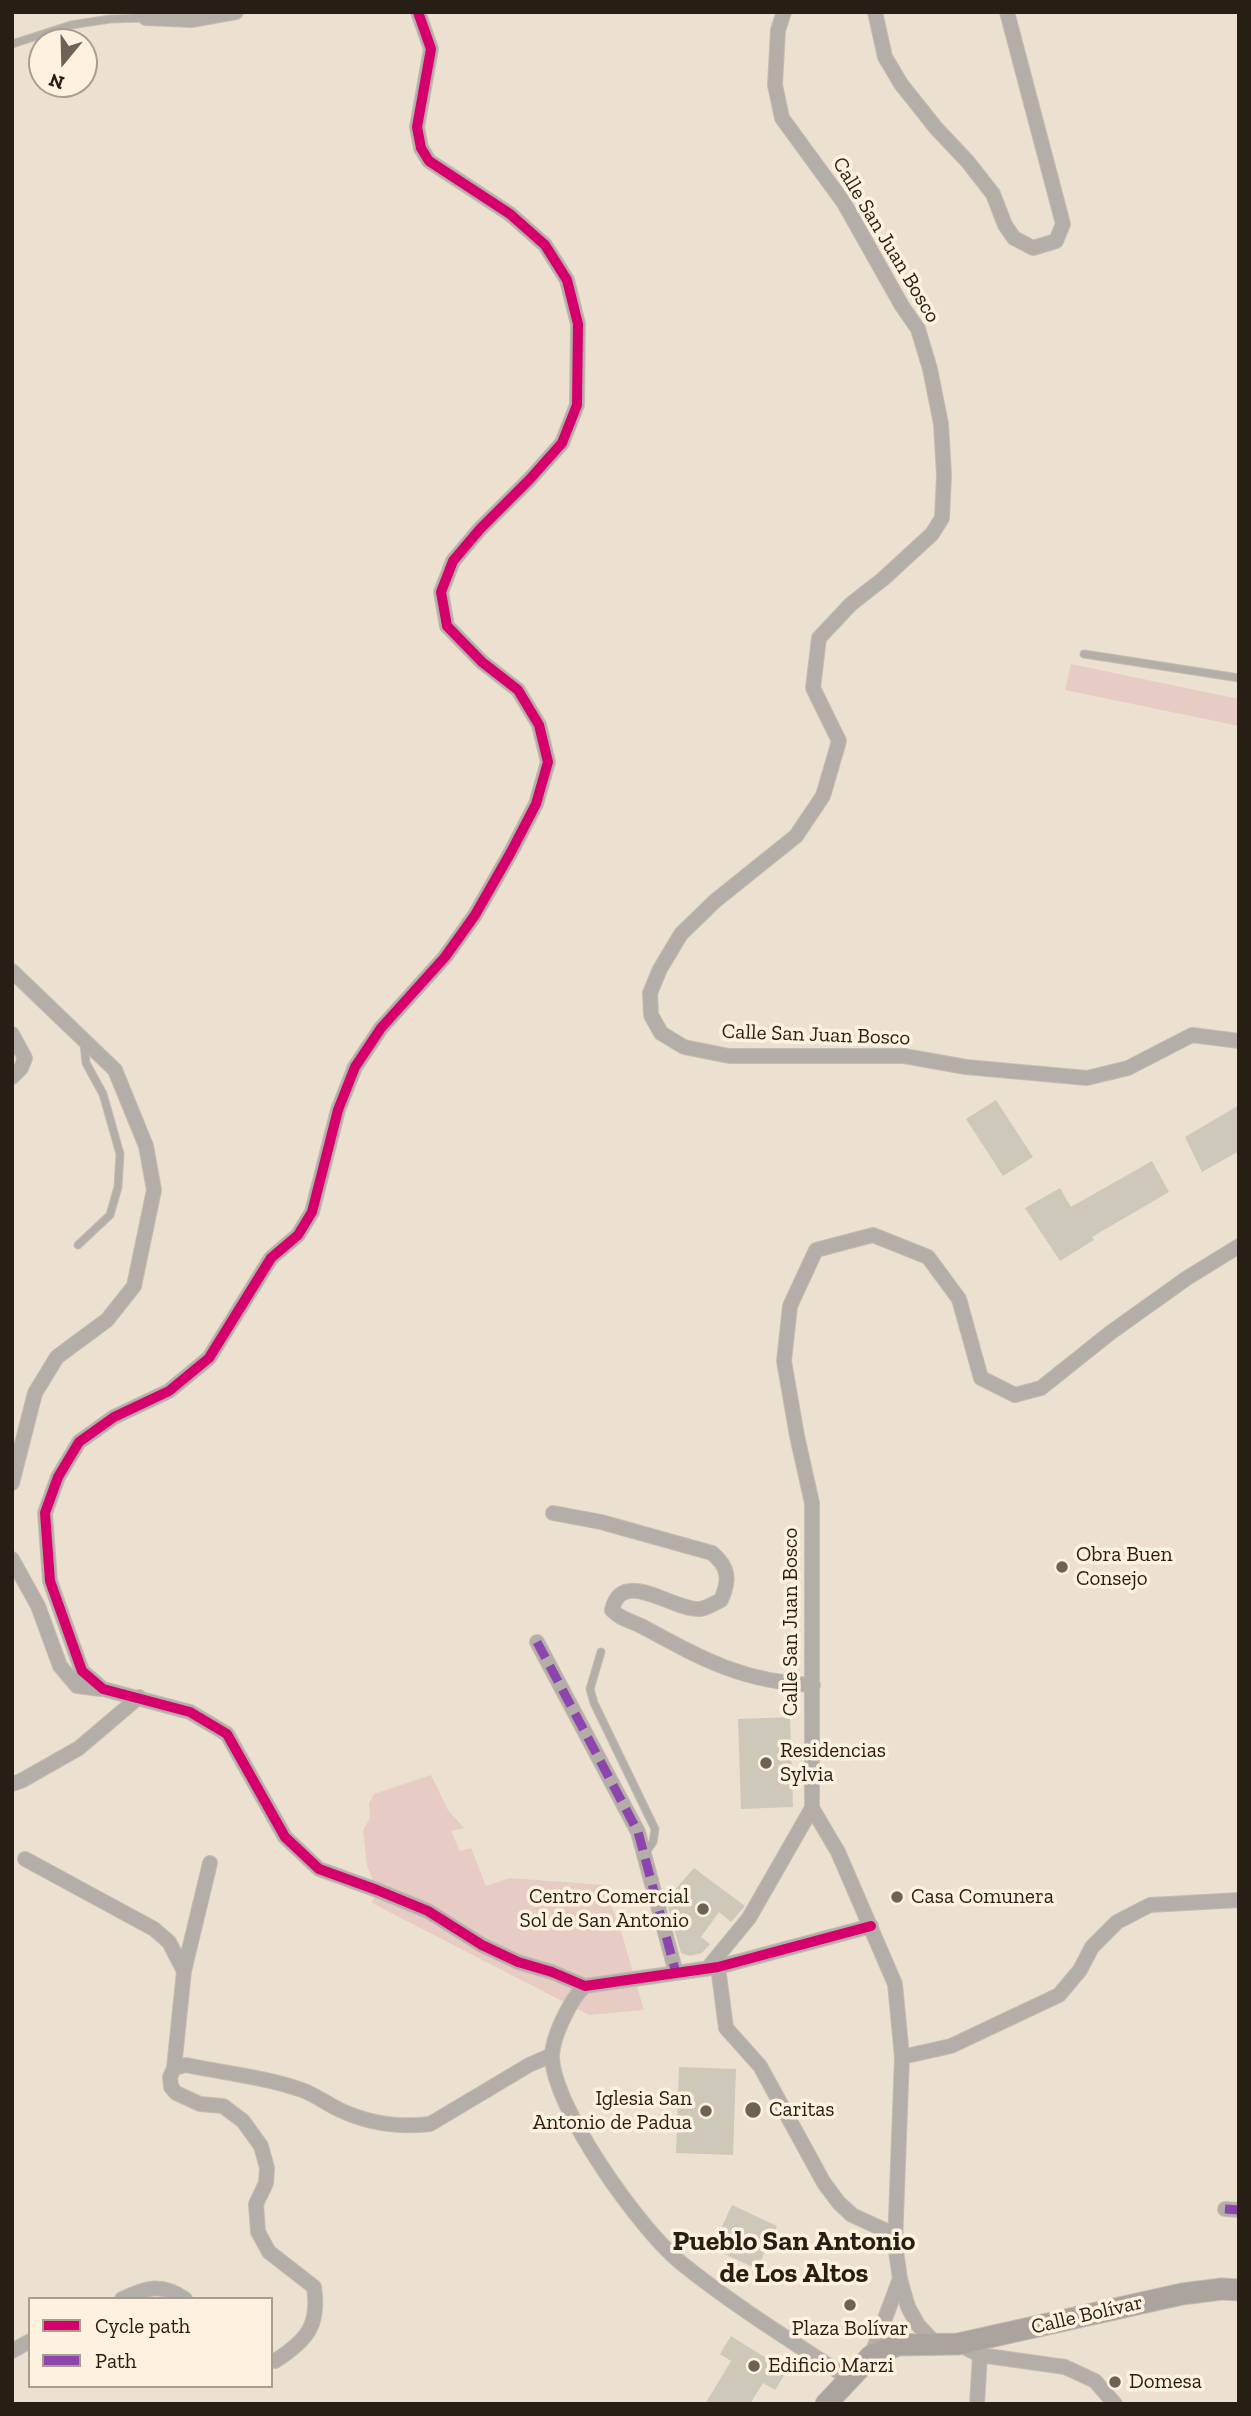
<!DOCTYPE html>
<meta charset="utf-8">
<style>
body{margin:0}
#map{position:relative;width:1251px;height:2416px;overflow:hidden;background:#ece1d1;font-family:"Zilla Slab",serif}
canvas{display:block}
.frame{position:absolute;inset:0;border:14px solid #271f14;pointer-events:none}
.legend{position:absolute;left:28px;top:2297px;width:245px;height:91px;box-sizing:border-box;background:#fef1df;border:2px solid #a89d8e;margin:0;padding:9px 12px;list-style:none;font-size:21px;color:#271f14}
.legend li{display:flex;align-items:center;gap:14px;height:35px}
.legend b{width:35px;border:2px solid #a89d8e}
.north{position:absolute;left:28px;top:28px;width:70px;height:70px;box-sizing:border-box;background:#fef1df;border:2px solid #a89d8e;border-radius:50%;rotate:199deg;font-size:19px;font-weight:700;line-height:28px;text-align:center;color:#271f14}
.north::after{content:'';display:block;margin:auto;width:24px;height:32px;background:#6c6356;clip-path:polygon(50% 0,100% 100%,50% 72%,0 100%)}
</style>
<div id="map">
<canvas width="1251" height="2416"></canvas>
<div class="frame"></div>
<ul class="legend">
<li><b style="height:9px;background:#d6006c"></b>Cycle path</li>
<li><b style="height:9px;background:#8e44ad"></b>Path</li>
</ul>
<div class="north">N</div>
</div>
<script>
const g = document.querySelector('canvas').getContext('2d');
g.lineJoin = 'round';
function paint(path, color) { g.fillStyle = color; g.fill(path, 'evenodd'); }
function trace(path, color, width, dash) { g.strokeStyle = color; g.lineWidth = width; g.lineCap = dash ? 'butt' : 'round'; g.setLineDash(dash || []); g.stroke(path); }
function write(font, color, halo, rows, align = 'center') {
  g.font = font + ' "Zilla Slab",serif'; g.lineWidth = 7; g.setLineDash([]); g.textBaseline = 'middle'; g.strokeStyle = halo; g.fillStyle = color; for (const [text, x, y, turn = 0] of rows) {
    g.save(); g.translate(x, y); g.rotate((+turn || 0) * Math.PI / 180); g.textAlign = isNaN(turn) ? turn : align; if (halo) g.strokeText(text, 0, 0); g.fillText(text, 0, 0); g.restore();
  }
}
paint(new Path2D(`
 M1071 664 1239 699V726L1065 690Z
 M431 1775 448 1810 464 1828 451 1831 460 1851 471 1848 486 1886 510 1878 603 1885 621 1931 644 2010 589 2015 372 1903 377 1890 367 1866 363 1830 370 1818 369 1803 374 1794Z`), '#e6ccc4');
paint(new Path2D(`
 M996 1100 1033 1157 1003 1176 966 1119Z
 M1239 1105V1151L1202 1172 1185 1137Z
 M1152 1161 1169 1192 1092 1237 1094 1240 1060 1261 1025 1208 1060 1188 1071 1207Z
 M790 1717 793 1807 741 1809 738 1719Z
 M694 1868 745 1906 731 1922 719 1912 701 1937 710 1944 702 1953 690 1956 681 1953 666 1900Z
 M679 2067 736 2069 733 2155 676 2153Z
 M732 2205 777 2226 757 2269 712 2248Z
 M731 2336 787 2371 775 2390 763 2383 750 2404H705L731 2361 720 2354Z`), '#cdc8ba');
const lane = new Path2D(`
 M12 44 71 25 110 19 145 18
 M1084 654 1239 678
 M78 1245 110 1215 118 1187 120 1154 103 1094 86 1063 84 1044
 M601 1652 590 1689 594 1703 655 1829 653 1842 644 1855`);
const street = new Path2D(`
 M140 12 146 18 191 20 236 12
 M418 12 431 49 417 127 421 148 429 161 510 214 545 245 567 280 578 324 577 405 562 443 530 479 480 529 453 561 441 592 447 626 482 662 518 690 539 725 548 762 536 804 511 852 475 915 445 957 381 1028 355 1067 338 1110 312 1212 298 1235 271 1258 209 1358 169 1391 114 1417 79 1442 58 1477 45 1513 50 1581 82 1671 103 1689 190 1712 227 1734 285 1837 319 1869 377 1890 428 1911 482 1945 518 1962 552 1972 585 1986 718 1967 871 1926
 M784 12 778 30 775 85 782 118 844 203 902 306 918 329 930 369 941 424 944 475 942 518 932 534 883 579 851 604 819 638 813 688 839 741 823 796 796 836 715 901 681 934 660 969 650 993 651 1015 661 1033 684 1047 729 1056H904L966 1067 1087 1078 1128 1068 1192 1035 1239 1041
 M875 12 885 57 901 84 936 128 968 162 993 194 1005 225 1014 238 1033 248 1056 241 1063 224 1007 12
 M12 971 115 1070 146 1146 154 1190 134 1286 107 1320 57 1357 35 1393 12 1483
 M12 1034 25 1058 21 1068 12 1077
 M553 1513 601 1522 712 1553C729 1567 730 1580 721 1600 715 1603 707 1608 700 1609 673 1611 622 1566 612 1610 621 1620 633 1621 645 1628 704 1660 744 1682 813 1685
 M12 1559 38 1606 60 1666 77 1686 101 1689
 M537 1642 638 1832 676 1973
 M12 1784 21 1781 79 1748 139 1697
 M812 1808V1503L797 1436 784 1361 790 1306 816 1250 873 1235 928 1257 959 1299 981 1378 1015 1395 1041 1388 1110 1333 1187 1278 1239 1246
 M812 1808 838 1852 895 1984 902 2057 895 2244 900 2279 908 2307 918 2325 937 2345
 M25 1859 154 1929 169 1942 184 1971 174 2068
 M718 1967 726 2028 760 2066 824 2183 839 2203 852 2215 887 2231 895 2244
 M707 1969 749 1918 812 1808
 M184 1971 210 1863
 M585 1986C571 1998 552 2037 552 2057 554 2109 639 2228 680 2262 733 2305 793 2342 851 2380
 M902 2057 951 2046 1059 1995 1080 1970 1092 1947 1117 1922 1150 1905 1239 1900
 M1225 2209 1239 2210
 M122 2299C146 2288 161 2282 185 2299
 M958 2344 980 2355 1065 2367 1095 2381 1115 2404
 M12 2351 30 2341
 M871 2356 899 2281
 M271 2360 275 2361C306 2341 320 2326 314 2287L269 2252 258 2232 256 2204 266 2183 267 2168 261 2146 243 2121 223 2106 200 2104 176 2093 171 2087 170 2077 174 2068 186 2065C224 2073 265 2077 302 2090 316 2095 327 2104 340 2110 370 2124 398 2128 430 2124L529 2065 552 2055
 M977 2404 980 2355`);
const secondary = new Path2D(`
 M826 2404 871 2356 898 2345 958 2344 1182 2294 1222 2289 1239 2290`);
trace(lane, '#c6bdb1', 9);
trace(street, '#c6bdb1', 16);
trace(secondary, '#c6bdb1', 23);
trace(lane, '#b4aea9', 7);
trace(street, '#b4aea9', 14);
trace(secondary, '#aba39e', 21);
trace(new Path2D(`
 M537 1642 638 1832 676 1973
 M1225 2209 1239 2210`), '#8e44ad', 9, [18, 9]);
trace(new Path2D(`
 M418 12 431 49 417 127 421 148 429 161 510 214 545 245 567 280 578 324 577 405 562 443 530 479 480 529 453 561 441 592 447 626 482 662 518 690 539 725 548 762 536 804 511 852 475 915 445 957 381 1028 355 1067 338 1110 312 1212 298 1235 271 1258 209 1358 169 1391 114 1417 79 1442 58 1477 45 1513 50 1581 82 1671 103 1689 190 1712 227 1734 285 1837 319 1869 377 1890 428 1911 482 1945 518 1962 552 1972 585 1986 718 1967 871 1926`), '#d6006c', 10);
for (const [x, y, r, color] of [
 [1062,1567,7,"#6c6356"],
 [766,1763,7,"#6c6356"],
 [897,1897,7,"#6c6356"],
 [703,1909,7,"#6c6356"],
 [753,2110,9,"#6c6356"],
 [706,2111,7,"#6c6356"],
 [850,2305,7,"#6c6356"],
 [754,2366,7,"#6c6356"],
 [1115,2382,7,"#6c6356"]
]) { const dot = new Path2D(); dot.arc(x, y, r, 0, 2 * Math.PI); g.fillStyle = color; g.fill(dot); trace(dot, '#fef1df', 2.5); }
write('21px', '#271f14', '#fef1df', [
 ["Calle San Juan Bosco",886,240,59],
 ["Calle San Juan Bosco",816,1035,2],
 ["Calle San Juan Bosco",791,1622,-90],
 ["Calle Bolívar",1087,2315,-13]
]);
write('21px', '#271f14', '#fef1df', [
 ["Obra Buen",1076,1555],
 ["Consejo",1076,1579],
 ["Residencias",780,1751],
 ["Sylvia",780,1775],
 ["Centro Comercial",689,1897,"right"],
 ["Sol de San Antonio",689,1921,"right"],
 ["Casa Comunera",911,1897],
 ["Iglesia San",692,2099,"right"],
 ["Antonio de Padua",692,2123,"right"],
 ["Caritas",769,2110],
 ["Plaza Bolívar",850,2329,"center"],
 ["Edificio Marzi",768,2366],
 ["Domesa",1129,2382]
], 'left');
write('bold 28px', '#271f14', '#fef1df', [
 ["Pueblo San Antonio",794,2242],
 ["de Los Altos",794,2274]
]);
</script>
